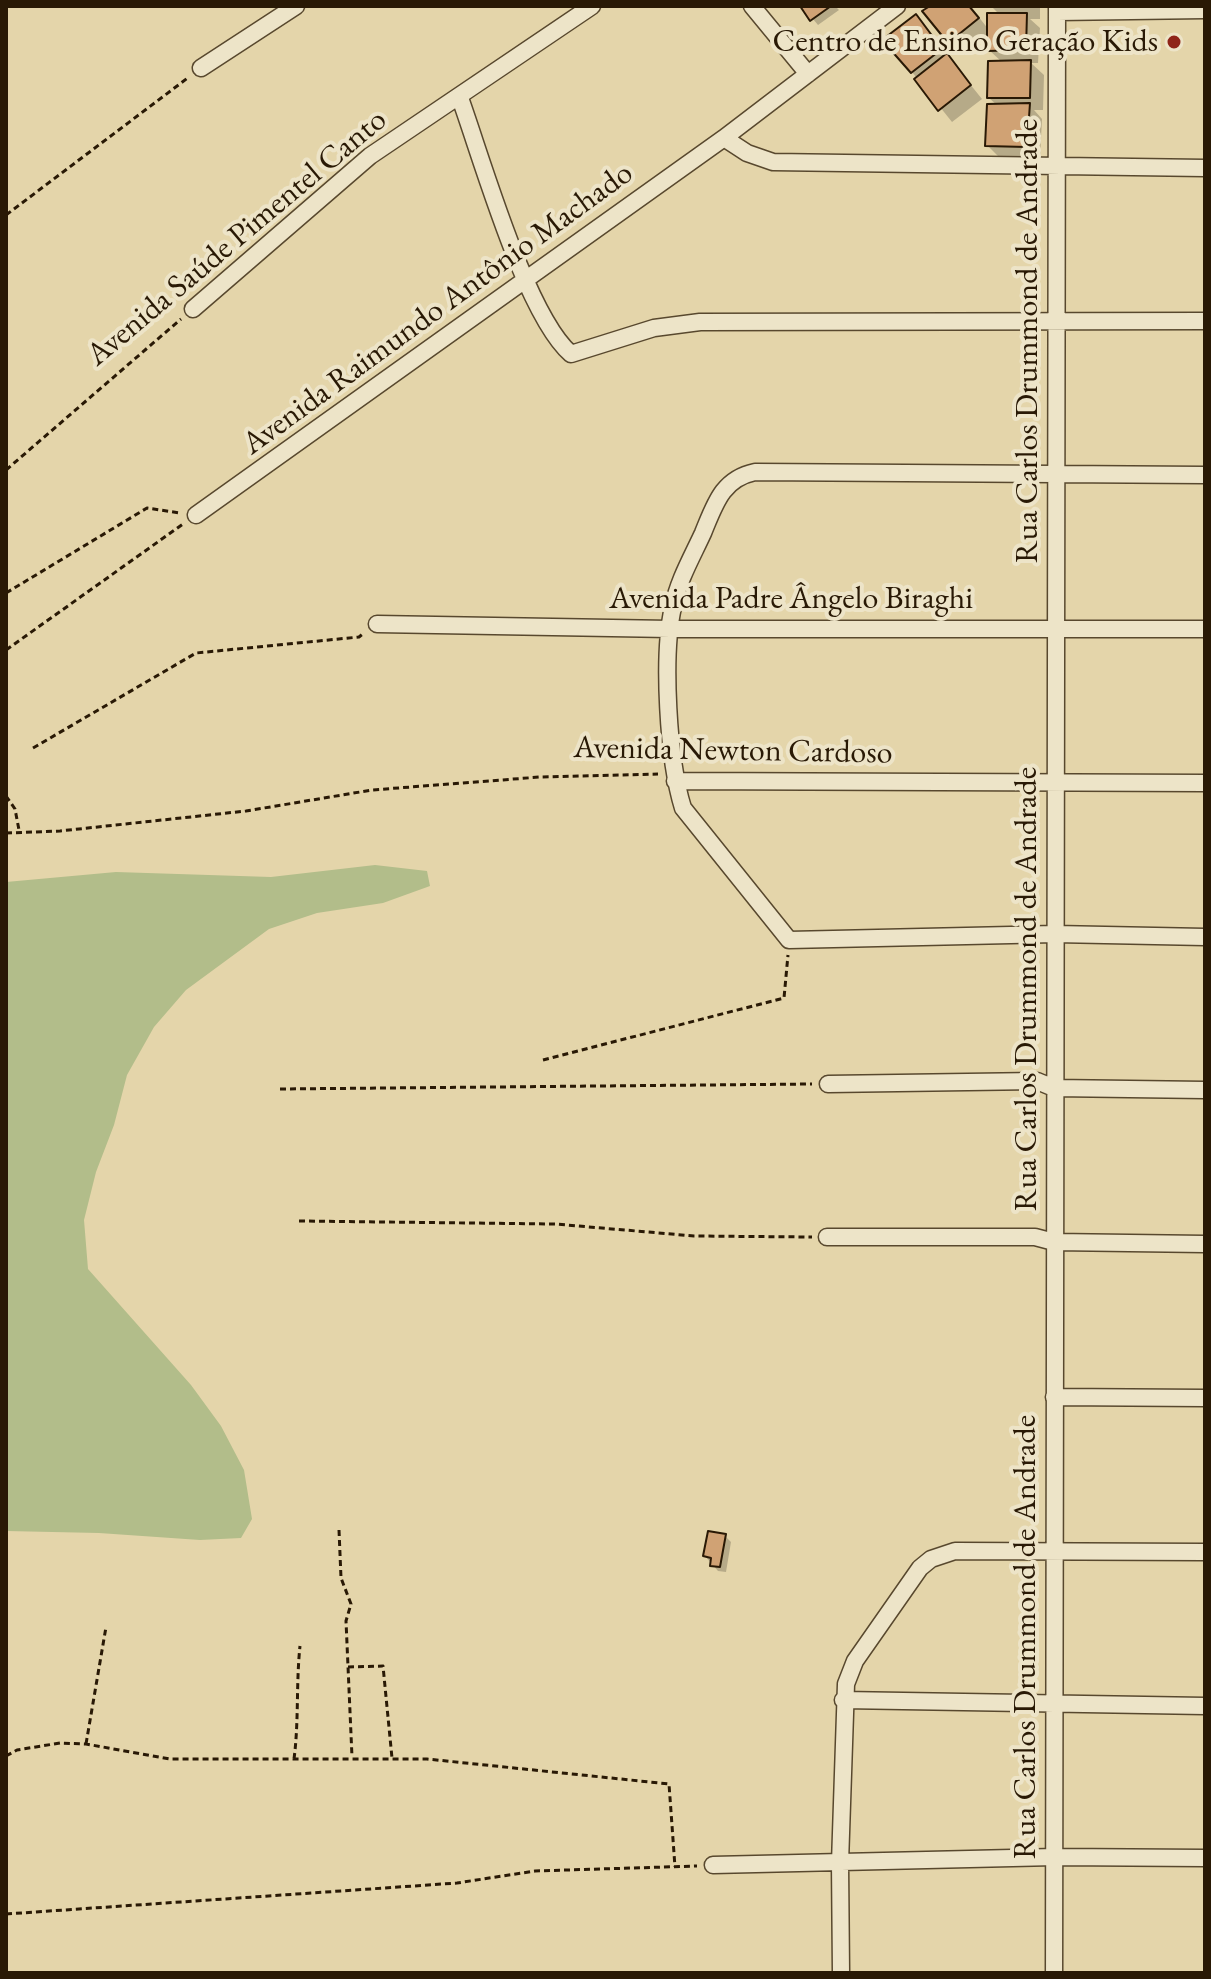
<!DOCTYPE html>
<meta charset="utf-8">
<style>
body{margin:0}
#map{position:relative;width:1211px;height:1979px;overflow:hidden;background:#e4d5aa;font-family:"EB Garamond",serif}
canvas{display:block}
.frame{position:absolute;inset:0;border:8px solid #291905;pointer-events:none}
</style>
<div id="map">
<canvas width="1211" height="1979"></canvas>
<div class="frame"></div>
</div>
<script>
const g = document.querySelector('canvas').getContext('2d');
g.lineJoin = 'round';
function paint(path, color) { g.fillStyle = color; g.fill(path, 'evenodd'); }
function trace(path, color, width, dash) { g.strokeStyle = color; g.lineWidth = width; g.lineCap = dash ? 'butt' : 'round'; g.setLineDash(dash || []); g.stroke(path); }
function write(font, color, halo, rows, align = 'center') {
  g.font = font + ' "EB Garamond",serif'; g.lineWidth = 8; g.setLineDash([]); g.textBaseline = 'middle'; g.strokeStyle = halo; g.fillStyle = color; for (const [text, x, y, turn = 0] of rows) {
    g.save(); g.translate(x, y); g.rotate((+turn || 0) * Math.PI / 180); g.textAlign = isNaN(turn) ? turn : align; if (halo) g.strokeText(text, 0, 0); g.fillText(text, 0, 0); g.restore();
  }
}
paint(new Path2D(`
 M375 865 427 871 430 886 383 903 317 913 269 929 186 990 154 1027 127 1075 114 1125 96 1172 84 1220 88 1269 191 1385 221 1426 244 1470 252 1519 241 1538 200 1540 99 1533 6 1531V882L116 872 271 877Z`), '#b2bd8a');
paint(new Path2D(`
 M802 6H835L839 10 818 25Z
 M933 6H970L989 30 1000 15 991 6H1040V19H1030L1040 28 1038 63H1031L1044 75 1043 110H1034L1042 119 1040 159 1000 158 987 145 998 106 989 98 1002 62 989 50V33L962 54 949 41Z
 M916 17 982 99 952 122 912 72Z
 M725 1536 731 1542 726 1572 718 1571 705 1556Z`), '#0003');
const building = new Path2D(`
 M800 6H831L810 21Z
 M930 6H969L979 18 948 43 922 11Z
 M987 13H1027L1026 50 987 51Z
 M916 14 942 49 911 73 882 40Z
 M947 53 971 85 938 111 914 79Z
 M1031 60 1030 98H987L988 61Z
 M1030 103 1027 147 985 146 987 104Z
 M708 1531 726 1534 720 1567 710 1566 711 1558 703 1556Z`);
paint(building, '#d0a274');
trace(building, '#291905', 2);
const minor = new Path2D(`
 M752 6 808 74
 M1057 12 1205 10
 M201 68 296 6
 M460 98C482 159 526 315 571 354L654 328 700 322 1205 321
 M724 138 747 153 773 162 1205 168
 M193 309 370 156 592 6
 M1205 475 755 472C722 479 715 504 703 533 692 557 678 581 673 607 662 656 668 760 683 808L789 940 1055 934 1205 937
 M196 515 724 138 897 6
 M377 624 670 629H1205
 M675 781 1205 783
 M828 1084 1037 1081 1054 1088 1205 1090
 M827 1237H1035L1054 1242 1205 1244
 M1054 1397 1205 1398
 M843 1700 1205 1706
 M713 1865 1055 1857 1205 1858
 M841 1973 840 1863 846 1684 855 1661 920 1568 931 1559 955 1551 1205 1552
 M1054 1973 1057 6`);
trace(minor, '#58482e', 19);
trace(new Path2D(`
 M6 215 189 77
 M6 470 181 319
 M6 593 147 508 180 513
 M6 650 183 524
 M33 748 196 653 359 637 364 633
 M6 796 15 809 19 830
 M6 833 60 831 246 811 372 790 540 777 658 774
 M543 1060 784 998 788 955
 M280 1089 812 1084
 M299 1221 555 1224 694 1236 812 1237
 M339 1530 341 1578 351 1604 346 1621 352 1757
 M348 1667 383 1666 392 1758
 M86 1744 106 1627
 M6 1756 17 1750 60 1743 86 1744 170 1759H427L669 1784 675 1867
 M294 1759C299 1721 296 1684 300 1646
 M6 1914 457 1883 535 1871 697 1866`), '#291905', 3, [6, 4]);
trace(minor, '#ede4c8', 16);
for (const [x, y, r, color] of [
 [1174,42,8,"#8f2418"]
]) { const dot = new Path2D(); dot.arc(x, y, r, 0, 2 * Math.PI); g.fillStyle = color; g.fill(dot); trace(dot, '#ede4c8', 3); }
write('32px', '#291905', '#ede4c8', [
 ["Centro de Ensino Geração Kids",1158,42]
], 'right');
write('32px', '#291905', '#ede4c8', [
 ["Avenida Saúde Pimentel Canto",237,238,-40],
 ["Avenida Raimundo Antônio Machado",438,309,-36],
 ["Rua Carlos Drummond de Andrade",1028,341,-90],
 ["Avenida Padre Ângelo Biraghi",791,599],
 ["Avenida Newton Cardoso",733,751,1],
 ["Rua Carlos Drummond de Andrade",1027,989,-90],
 ["Rua Carlos Drummond de Andrade",1026,1637,-90]
]);
</script>
